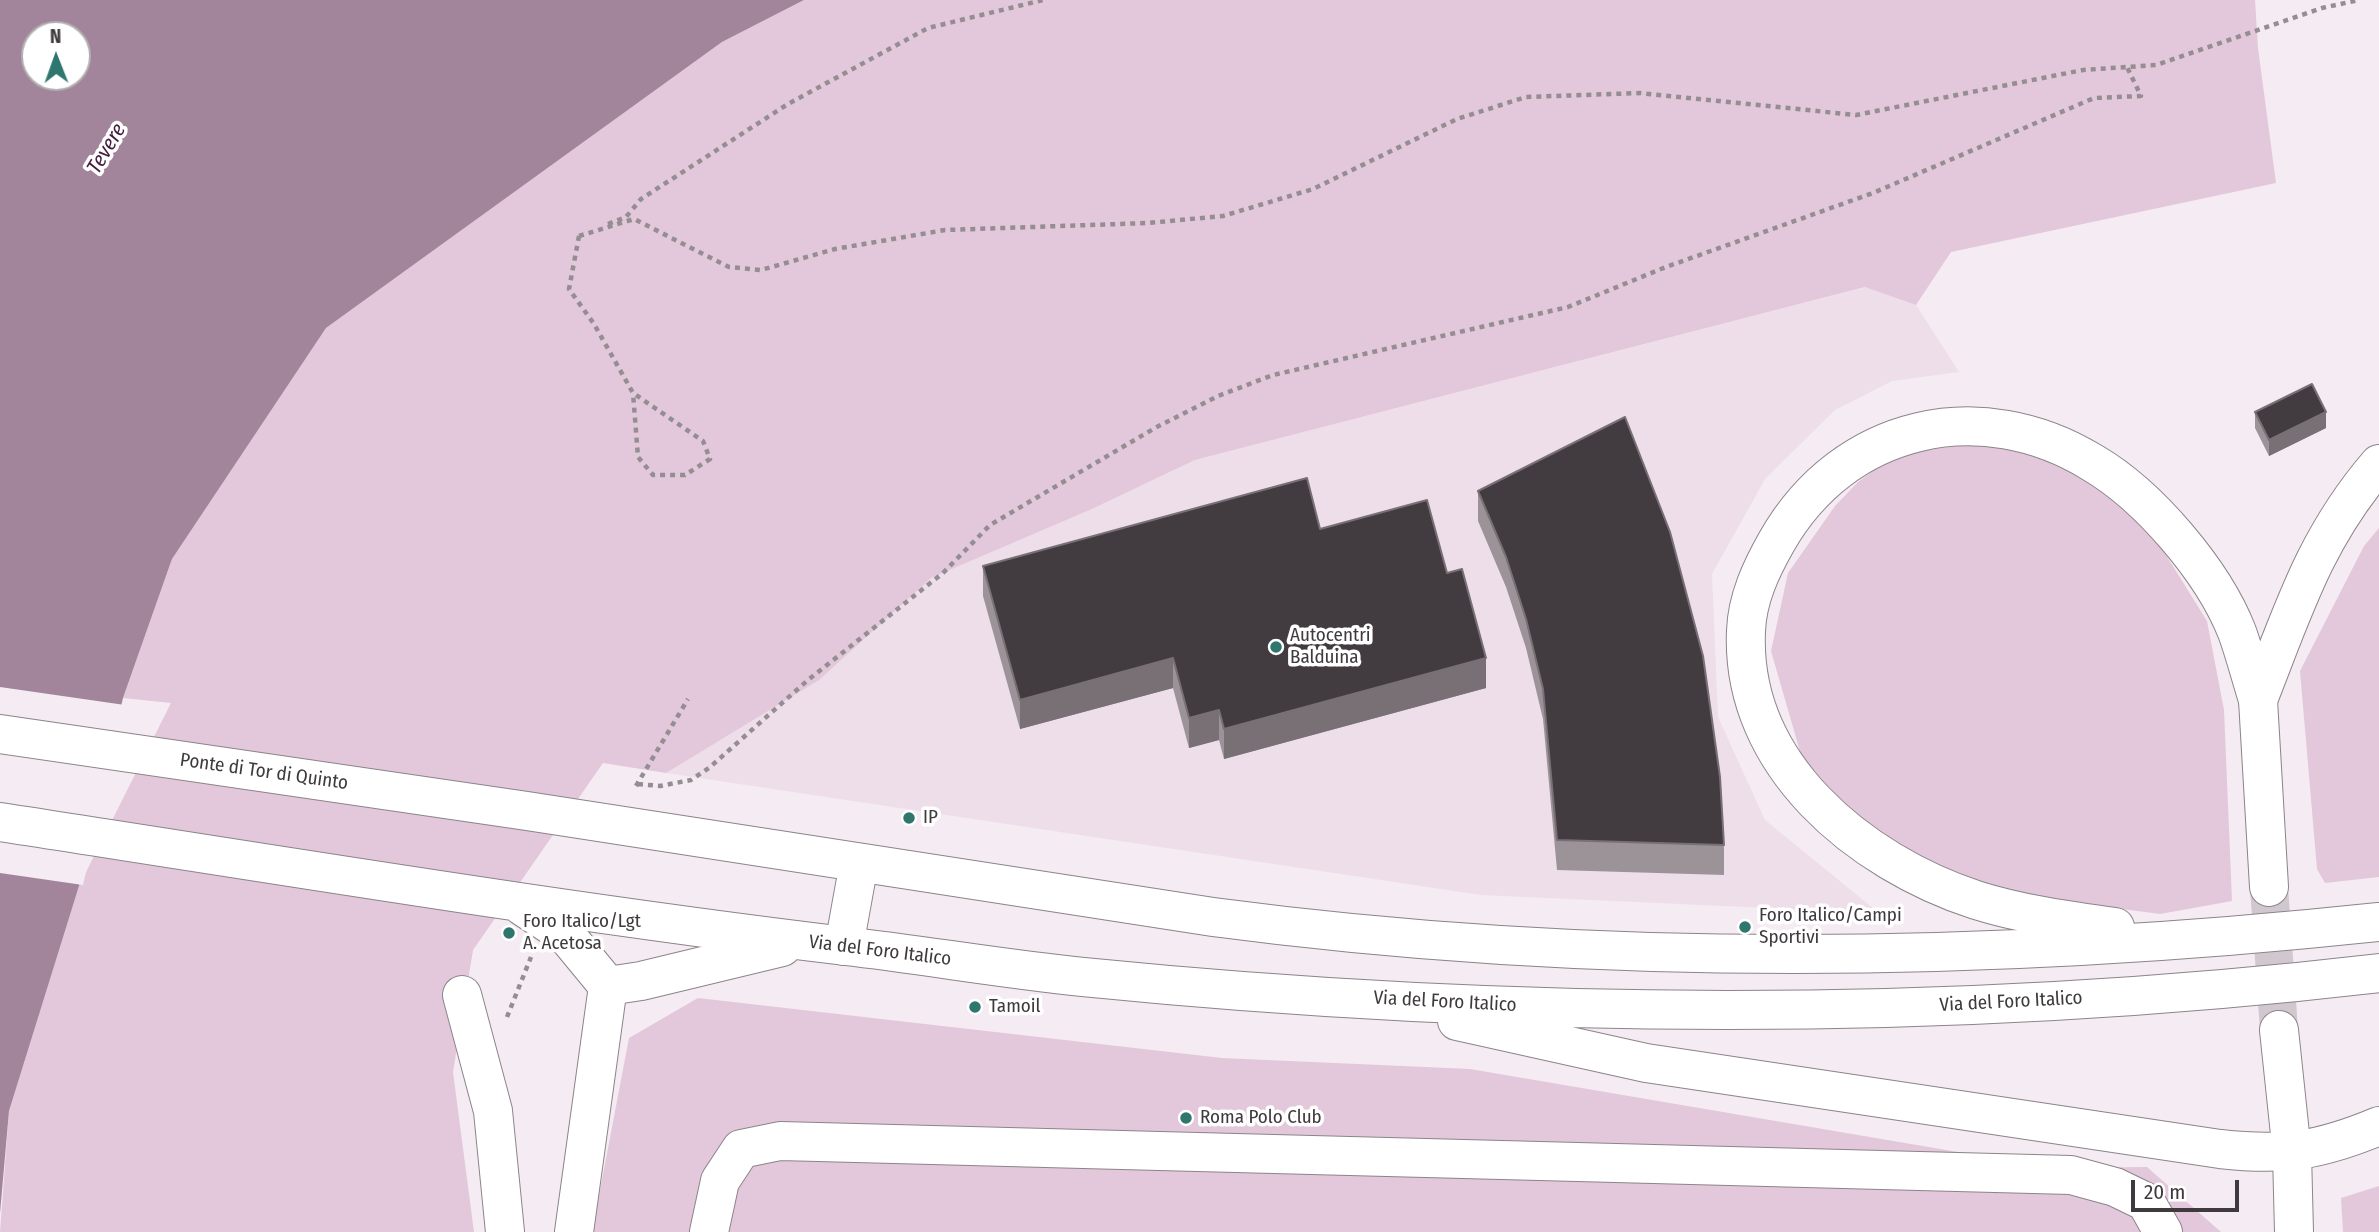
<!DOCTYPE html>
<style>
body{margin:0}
#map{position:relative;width:2379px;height:1232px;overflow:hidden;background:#f5ebf2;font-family:"Fira Sans Condensed",sans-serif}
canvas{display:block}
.north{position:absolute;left:21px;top:21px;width:70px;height:70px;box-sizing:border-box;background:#fff;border:2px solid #b2b0b1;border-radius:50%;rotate:359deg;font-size:19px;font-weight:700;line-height:28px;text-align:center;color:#3e3a3d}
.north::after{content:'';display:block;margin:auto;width:24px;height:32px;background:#2f766f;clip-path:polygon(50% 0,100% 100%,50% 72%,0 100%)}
.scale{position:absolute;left:2131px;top:1180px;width:108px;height:32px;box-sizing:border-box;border:4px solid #3e3a3d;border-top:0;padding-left:9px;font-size:21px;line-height:24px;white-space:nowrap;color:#3e3a3d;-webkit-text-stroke:5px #fff;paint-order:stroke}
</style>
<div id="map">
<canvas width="2379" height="1232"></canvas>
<div class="north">N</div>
<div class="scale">20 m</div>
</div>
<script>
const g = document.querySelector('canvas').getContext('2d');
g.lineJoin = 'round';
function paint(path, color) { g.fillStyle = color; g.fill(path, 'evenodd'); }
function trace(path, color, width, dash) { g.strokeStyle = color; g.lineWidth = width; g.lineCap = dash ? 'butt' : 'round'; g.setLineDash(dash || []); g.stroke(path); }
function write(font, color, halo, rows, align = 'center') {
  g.font = font + ' "Fira Sans Condensed",sans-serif'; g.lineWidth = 7; g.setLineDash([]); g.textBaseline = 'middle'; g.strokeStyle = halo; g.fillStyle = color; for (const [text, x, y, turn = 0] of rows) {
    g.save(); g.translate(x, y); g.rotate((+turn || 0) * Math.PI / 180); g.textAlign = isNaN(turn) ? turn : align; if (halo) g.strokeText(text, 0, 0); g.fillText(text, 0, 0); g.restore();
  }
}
paint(new Path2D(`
 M1866 287 1916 305 1959 372 1892 381 1835 410 1765 479 1712 574 1718 717 1765 820 1879 913 1481 895 666 773 931 578 1092 509 1195 460Z`), '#eedee9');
paint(new Path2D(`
 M804 0H2255L2258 48 2276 183 1951 252 1916 305 1865 287 1195 460 1092 509 931 578 819 680 666 773 603 763 473 950 453 1072 474 1232H0L9 1111 79 886 171 703 123 698 172 559 326 328 722 42Z
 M1985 442 2060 460 2148 526 2207 621 2224 710 2232 901 2160 914 2031 897 1945 871 1862 825 1801 755 1771 651 1788 573 1835 506 1858 482 1887 461 1908 453Z
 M2379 528V877L2325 883 2317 869 2300 671 2364 546Z
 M698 998 1222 1058 1470 1069 2052 1168 2147 1167 2221 1232H592L629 1038Z
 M2379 1186V1232H2343L2341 1198Z`), '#e2c8da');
paint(new Path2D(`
 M0 0H804L722 42 326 328 172 559 123 698 79 886 9 1111 0 1213ZM35 35H77V77H35Z`), '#a2859b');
paint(new Path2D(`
 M0 687 125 705 83 885 0 873Z`), '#f5ebf2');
trace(new Path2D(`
 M2269 887 2279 1030`), '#d0c8ce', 38, [38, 19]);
const minor = new Path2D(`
 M844 946 859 863
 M462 995 493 1111 505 1232
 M574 1232 608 986
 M709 1232 720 1181 741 1149 780 1141 2071 1175 2115 1187 2146 1202 2163 1232`);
const major = new Path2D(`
 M2258 700 2269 887
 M2279 1030 2292 1153 2294 1232`);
const highway = new Path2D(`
 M2258 700C2293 611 2315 538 2379 464
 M0 734 527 811 1213 917C1597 968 1993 963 2379 922
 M0 822C281 865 562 912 845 946 924 955 1003 969 1083 977 1513 1020 1949 1023 2379 973
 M522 906 566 935 608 986 641 981 782 947
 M2115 927C2070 921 2020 914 1976 900 1860 862 1740 765 1746 631 1747 599 1761 569 1777 541 1844 424 1981 394 2093 463 2149 496 2213 571 2237 632 2245 654 2251 678 2258 700
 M1457 1021 1646 1063 2220 1149C2284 1156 2319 1151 2379 1126`);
trace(minor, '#8c848a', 40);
trace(major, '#8c848a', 40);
trace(highway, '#8c848a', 40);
trace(new Path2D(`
 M608 224 626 217 641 199 788 104 928 28 1043 0
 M579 236 634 219 729 267 761 270 835 249 945 230 1148 223 1223 216 1313 189 1457 119 1526 97 1640 93 1856 115 2083 70 2156 65 2322 8 2359 0
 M579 236 569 289 594 324 633 393 703 441 710 459 685 475H653L638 457 633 393
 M638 784 660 786 691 780 709 768 808 680 943 573 990 525 1155 428 1218 396 1273 375 1568 307 1666 267 1873 193 2094 98 2141 96 2127 67
 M636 786 688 699
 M507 1017 531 957`), '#948e92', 4.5, [5, 5]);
trace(minor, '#fff', 38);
trace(major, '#fff', 38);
trace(highway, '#fff', 38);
paint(new Path2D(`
 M2255 412 2326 428 2269 456 2255 428Z
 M1478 491 1724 845V875L1557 870 1543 719 1526 648 1506 587 1478 521Z
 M1320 529 1447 573 1486 688 1224 759 1219 740 1189 748 1173 688 1020 729 983 596V566Z`), '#9c9399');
paint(new Path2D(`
 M2326 412V428L2269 456V440Z
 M1173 658V688L1020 729V700Z
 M1486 658V688L1224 759V729Z
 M1219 710V740L1189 748V718Z`), '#787075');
const building = new Path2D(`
 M2312 384 2326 412 2269 440 2255 412Z
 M1625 417 1670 532 1703 656 1720 777 1724 845 1557 840 1543 689 1526 619 1506 557 1478 491Z
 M1307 478 1320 529 1427 500 1447 573 1462 569 1486 658 1224 729 1219 710 1189 718 1173 658 1020 700 983 566Z`);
paint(building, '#423b40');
trace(building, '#787075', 2);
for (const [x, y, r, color] of [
 [1276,647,7,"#2f766f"],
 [909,818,7,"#2f766f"],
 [1745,927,7,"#2f766f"],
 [509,933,7,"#2f766f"],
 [975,1007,7,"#2f766f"],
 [1186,1118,7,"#2f766f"]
]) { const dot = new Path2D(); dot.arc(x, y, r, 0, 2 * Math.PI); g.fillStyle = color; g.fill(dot); trace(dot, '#fff', 2.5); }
write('19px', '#3e3a3d', '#fff', [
 ["Autocentri",1290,636],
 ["Balduina",1290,658],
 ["IP",923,818],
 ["Foro Italico/Campi",1759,916],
 ["Sportivi",1759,938],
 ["Foro Italico/Lgt",523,922],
 ["A. Acetosa",523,944],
 ["Tamoil",989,1007],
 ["Roma Polo Club",1200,1118]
], 'left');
write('19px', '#3e3a3d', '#fff', [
 ["Ponte di Tor di Quinto",264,772,8],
 ["Via del Foro Italico",880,951,7],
 ["Via del Foro Italico",1445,1002,3],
 ["Via del Foro Italico",2011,1002,-3]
]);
write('italic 21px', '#441d3c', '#fff', [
 ["Tevere",107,149,-59]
]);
</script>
